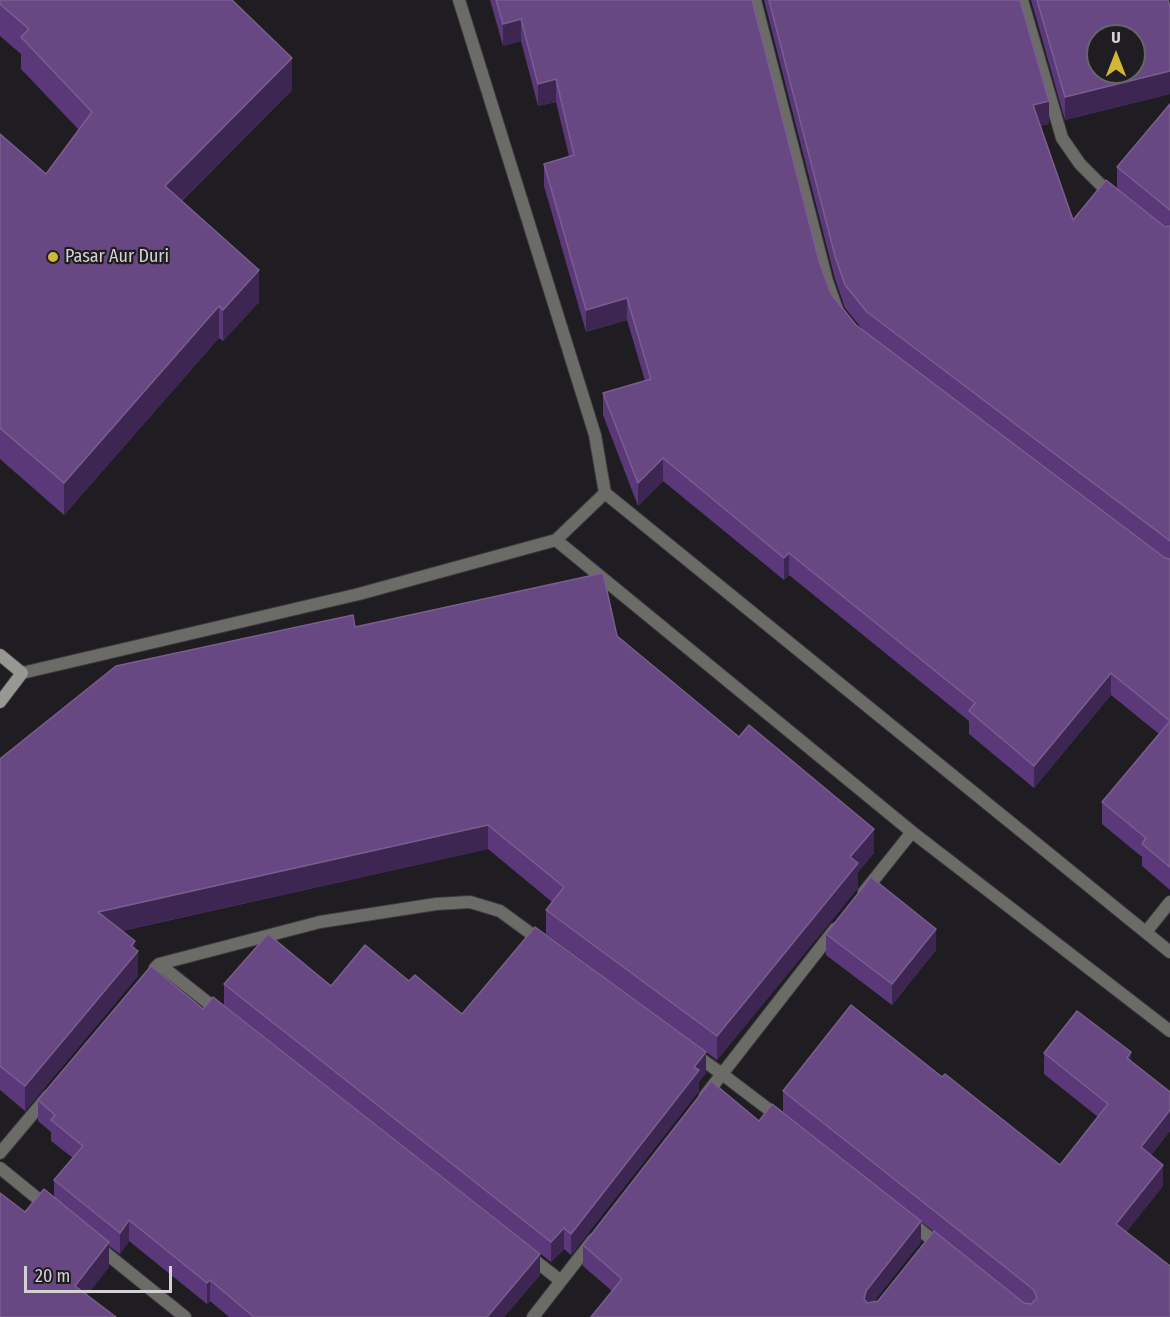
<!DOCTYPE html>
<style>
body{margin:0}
#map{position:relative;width:1170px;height:1317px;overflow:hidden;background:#1f1d21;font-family:"Fira Sans Condensed",sans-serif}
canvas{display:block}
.north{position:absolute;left:1086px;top:24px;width:60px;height:60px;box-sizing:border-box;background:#1f1d21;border:2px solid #676569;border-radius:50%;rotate:0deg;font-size:16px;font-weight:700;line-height:24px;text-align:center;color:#d3d1d4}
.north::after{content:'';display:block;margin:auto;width:21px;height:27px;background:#d2b635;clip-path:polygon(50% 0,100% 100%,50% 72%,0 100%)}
.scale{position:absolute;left:24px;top:1266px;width:148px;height:27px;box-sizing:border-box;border:3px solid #d3d1d4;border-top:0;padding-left:8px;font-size:18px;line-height:21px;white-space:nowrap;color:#d3d1d4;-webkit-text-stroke:4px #1f1d21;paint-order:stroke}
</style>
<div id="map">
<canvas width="1170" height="1317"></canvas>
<div class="north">U</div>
<div class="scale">20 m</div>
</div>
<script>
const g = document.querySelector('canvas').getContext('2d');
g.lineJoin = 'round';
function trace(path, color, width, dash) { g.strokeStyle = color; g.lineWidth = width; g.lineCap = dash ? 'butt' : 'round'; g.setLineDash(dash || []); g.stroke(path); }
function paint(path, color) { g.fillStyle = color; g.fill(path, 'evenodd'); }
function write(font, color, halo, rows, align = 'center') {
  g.font = font + ' "Fira Sans Condensed",sans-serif'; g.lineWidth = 4.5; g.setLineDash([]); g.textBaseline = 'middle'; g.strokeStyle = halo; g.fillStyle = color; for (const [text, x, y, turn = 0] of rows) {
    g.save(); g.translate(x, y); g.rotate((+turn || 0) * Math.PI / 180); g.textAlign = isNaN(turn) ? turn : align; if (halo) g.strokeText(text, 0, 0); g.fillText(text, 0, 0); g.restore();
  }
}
const street = new Path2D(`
 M755 0 827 281 837 309
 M1022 0 1062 138 1080 164 1112 196
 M605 493 1170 952
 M556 540 912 832 1170 1031
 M22 673 359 594 556 540 605 493 595 435 459 0
 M864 892 912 832
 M1146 932 1170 902
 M159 964 320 922 436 904 470 902 500 911 541 941
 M155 968 159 964 221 1013
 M693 1053 722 1074 835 929
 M705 1096 722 1074 780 1118
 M0 1153 48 1096
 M0 1168 48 1207
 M908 1220 941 1247
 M97 1246 185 1317
 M529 1256 561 1281
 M533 1317 593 1240`);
const secondary = new Path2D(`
 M0 655 22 673 0 702`);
trace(street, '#3c3a3e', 14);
trace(secondary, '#3c3a3e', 14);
trace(street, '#6b6b68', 12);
trace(secondary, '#979793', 12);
paint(new Path2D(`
 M0 0 292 90 182 201 259 302 223 341 219 338 64 515 0 459V134L46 174 79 130 21 69V54L0 36Z
 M490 0H752L819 261 831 294 856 325 863 330 845 308 835 279 764 0H1020L1049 124 1040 126 1073 220 1117 188V167L1170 104V890L1142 866V857L1102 824V802L1159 734 1111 695 1034 788 969 734V721L789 575 784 580 663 481 638 506 603 415V393L645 381 627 320 586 332 544 186V164L569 156 556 102 538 106 521 41 503 46Z
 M1031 0H1168L1170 6V94L1065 120Z
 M355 627 617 636 874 853 858 872V888L717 1060 546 934V910L552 902 488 849 122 931 135 949 138 976 25 1111 0 1090V759Z
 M826 934 936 950 892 1005 826 955Z
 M409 981 462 1014 706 1073 699 1082V1091L571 1255 564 1249 551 1262 224 1005V984L331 986Z
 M203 1009 540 1275 504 1317H229L210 1301 207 1304 129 1241 120 1254 109 1246V1267L87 1295 0 1317 25 1212 54 1198V1180L73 1158 51 1141V1132L38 1121V1100Z
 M1044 1053 1131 1061 1170 1092V1131L1151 1155 1163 1186 1126 1232 1170 1317 612 1291 583 1266V1245L759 1121 921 1242 873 1302 1024 1303 783 1112V1091L942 1077 1060 1165 1098 1117 1044 1074Z`), '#5b3879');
paint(new Path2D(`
 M521 19V41L503 46V24Z
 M292 58V90L165 217V186Z
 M1170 71V94L1065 120V97Z
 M556 79V102L538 106V84Z
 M1049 101V124L1033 128V105Z
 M259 270V302L223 341V310Z
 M627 298V320L586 332V310Z
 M219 306V338L64 515V483Z
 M663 458V481L638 506V483Z
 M789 553V575L784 580V558Z
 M1111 673V695L1034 788V766Z
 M488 825V849L98 936V912Z
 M874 829V853L858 872V888L717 1060V1036L850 857Z
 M936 929V950L892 1005V984Z
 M135 941V956L138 951V976L25 1111V1086Z
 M706 1052V1073L699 1082V1091L571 1255V1234L694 1067Z
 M1131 1052V1073L1127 1058Z
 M1170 1110V1131L1141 1168V1147Z
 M1163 1165V1186L1116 1245V1224Z
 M129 1220V1241L120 1254V1233Z
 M921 1221V1242L866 1312 864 1299 866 1291Z
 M564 1228V1249L551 1262V1242Z
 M109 1242V1267L75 1311V1286Z
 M540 1254V1275L504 1317H487Z
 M210 1280V1301L207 1304V1283Z`), '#3e2652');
const building = new Path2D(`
 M0 0H232L292 58 165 186 259 270 223 310 219 306 64 483 0 428V134L46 174 92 112 21 37 29 29 0 4Z
 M496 0H752L819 261 831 294 856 325 1165 558 1170 559V867L1142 844 1146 838 1102 802 1170 721 1111 673 1034 766 969 711 975 703 789 553 784 558 663 458 638 483 603 393 651 379 627 298 586 310 544 164 574 155 556 79 538 84 521 19 503 24Z
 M769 0H1020L1049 101 1033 105 1073 220 1106 180 1165 227 1170 226V541L867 312 845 285 835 256Z
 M1037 0H1168L1170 7V71L1065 97ZM1098 36H1134V72H1098Z
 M1170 104V210L1117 167Z
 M603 573 617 636 739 737 749 725 874 829 850 857 858 863 717 1036 546 910 564 887 488 825 98 912 135 941 131 946 138 951 25 1086 0 1066V759L116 666 353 615 355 627Z
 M871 877 936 929 892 984 826 934Z
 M535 927 706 1052 694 1067 699 1070 571 1234 564 1228 551 1242 224 984 268 934 331 986 365 945 409 981 415 975 462 1014Z
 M151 966 203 1009 213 997 540 1254 487 1317H254L210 1280 207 1283 129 1220 120 1233 54 1180 83 1146 51 1120 55 1115 38 1100Z
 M851 1005 942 1077 945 1074 1060 1165 1108 1104 1044 1053 1077 1011 1131 1052 1127 1058 1170 1092V1110L1141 1147 1163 1165 1116 1224 1170 1266V1317H591L622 1279 583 1245 711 1081 759 1121 772 1104 921 1221 866 1291 864 1299 867 1303 878 1301 934 1231 1024 1303 1031 1304 1037 1298 1034 1290 783 1091Z
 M44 1189 109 1242 75 1286 116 1317H0V1193L25 1212Z`);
paint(building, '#684883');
trace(building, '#795e8f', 1.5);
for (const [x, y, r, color] of [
 [53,257,6,"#d2b635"]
]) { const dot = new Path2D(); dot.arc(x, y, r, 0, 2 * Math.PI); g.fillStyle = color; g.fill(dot); trace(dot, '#1f1d21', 2); }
write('18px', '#d3d1d4', '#1f1d21', [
 ["Pasar Aur Duri",65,257]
], 'left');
</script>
